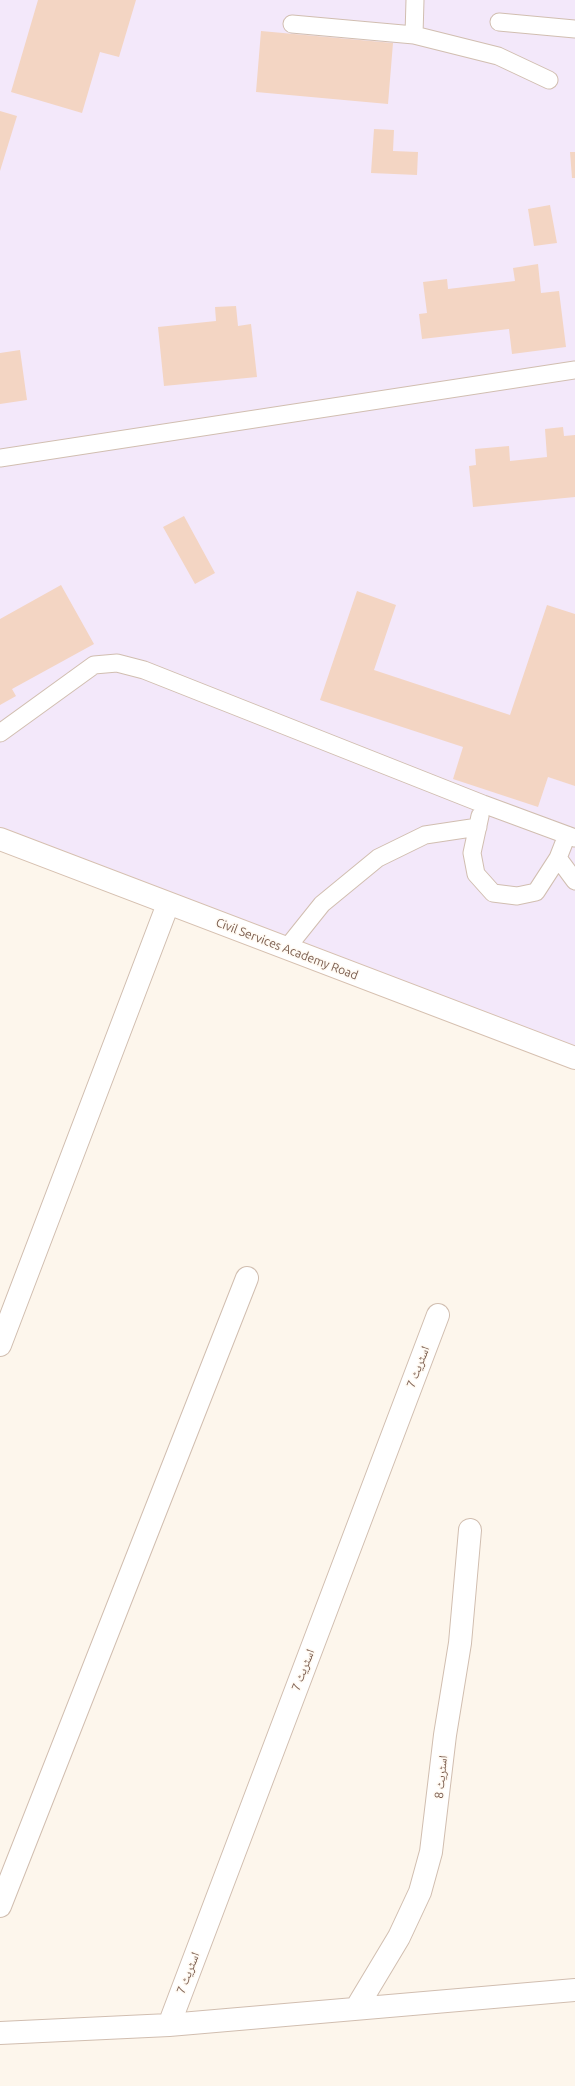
<!DOCTYPE html>
<meta charset="utf-8">
<style>
body{margin:0}
canvas{display:block;background:#fdf6ec}
</style>
<canvas width="575" height="2086"></canvas>
<script>
const g = document.querySelector('canvas').getContext('2d');
g.lineJoin = 'round';
function paint(path, color) { g.fillStyle = color; g.fill(path, 'evenodd'); }
function trace(path, color, width, dash) { g.strokeStyle = color; g.lineWidth = width; g.lineCap = dash ? 'butt' : 'round'; g.setLineDash(dash || []); g.stroke(path); }
function write(font, color, halo, rows, align = 'center') {
  g.font = font + ' Ubuntu,"Noto Naskh Arabic",sans-serif'; g.lineWidth = 3; g.setLineDash([]); g.textBaseline = 'middle'; g.strokeStyle = halo; g.fillStyle = color; for (const [text, x, y, turn = 0] of rows) {
    g.save(); g.translate(x, y); g.rotate((+turn || 0) * Math.PI / 180); g.textAlign = isNaN(turn) ? turn : align; if (halo) g.strokeText(text, 0, 0); g.fillText(text, 0, 0); g.restore();
  }
}
paint(new Path2D(`
 M0 0H575V1058L0 841Z`), '#f3e8fa');
paint(new Path2D(`
 M38 0H136L119 57 100 52 82 113 11 92Z
 M261 31 393 43 388 104 256 92Z
 M0 111 17 116 0 171Z
 M374 129 394 130 393 151 418 152 417 175 371 173Z
 M570 152H575V178H572Z
 M550 205 557 243 534 246 528 209Z
 M538 264 541 293 559 291 566 347 512 354 509 329 422 339 419 314 427 313 423 282 447 279 448 289 515 281 513 268Z
 M236 306 238 326 251 324 257 377 164 386 158 327 216 321 215 307Z
 M20 350 27 400 0 404V353Z
 M563 427 564 436 575 435V497L473 507 469 466 476 465 475 449 509 446 510 461 547 457 545 429Z
 M184 516 215 573 195 584 163 527Z
 M61 585 94 644 12 689 16 696 0 705V619Z
 M357 591 396 605 374 670 510 715 547 605 575 614V786L548 777 538 807 453 779 463 747 320 700Z`), '#f3d5c3');
const lane = new Path2D(`
 M499 22 575 29
 M292 24 414 35 498 56 549 80
 M414 35 415 0
 M0 458 575 370
 M0 733 94 665 117 663 144 670 483 804 575 838
 M480 816 472 853 476 874 493 893 517 896 536 892 558 858 567 835
 M558 858 575 881
 M286 949 322 904 378 858 425 835 478 827`);
const street = new Path2D(`
 M0 1345 168 904
 M0 1906 247 1278
 M357 2007 399 1937 420 1892 431 1852 445 1735 460 1643 470 1530
 M169 2025 438 1315
 M0 2033 169 2025 575 1990`);
const secondary = new Path2D(`
 M0 839 575 1058`);
trace(lane, '#d1beb0', 19);
trace(street, '#d1beb0', 24);
trace(secondary, '#d6c0b0', 24);
trace(lane, '#fff', 17);
trace(street, '#fff', 22);
trace(secondary, '#fff', 22);
write('12px', '#7a5c4d', '#fffaf3', [
 ["Civil Services Academy Road",287,949,21],
 ["اسٹریٹ 7",418,1367,-69],
 ["اسٹریٹ 7",303,1670,-69],
 ["اسٹریٹ 8",441,1777,-84],
 ["اسٹریٹ 7",188,1973,-69]
]);
</script>
